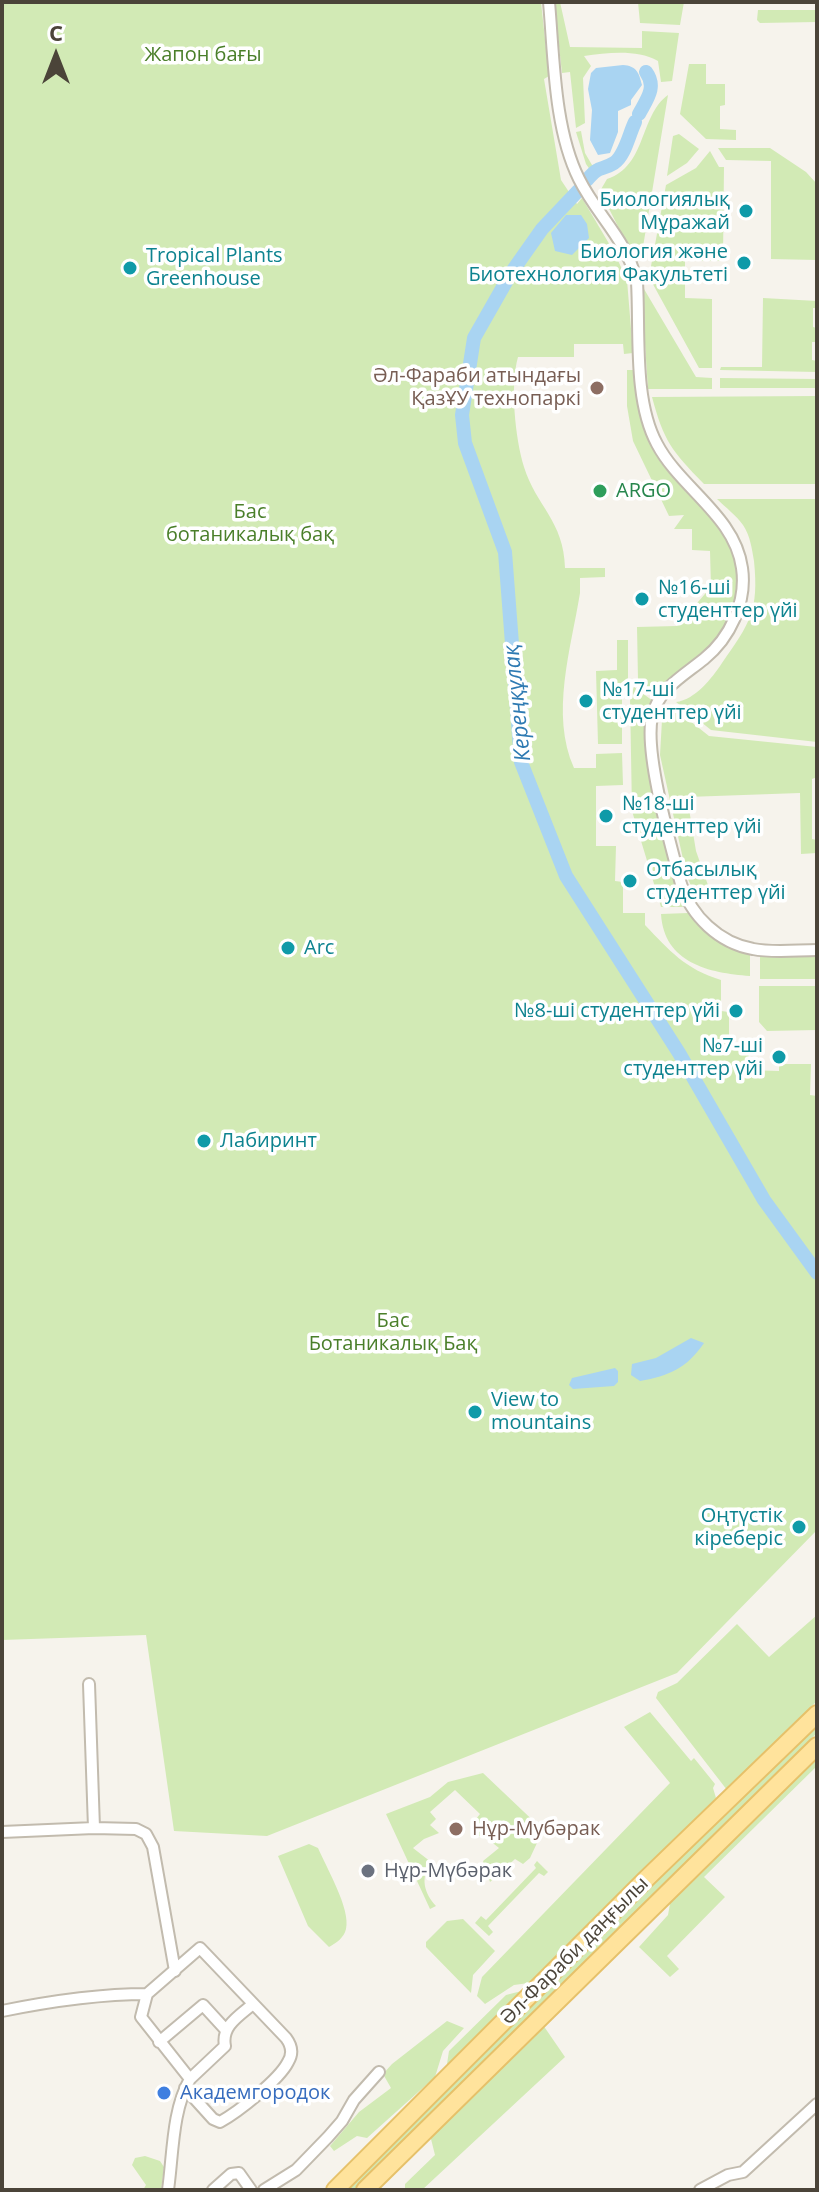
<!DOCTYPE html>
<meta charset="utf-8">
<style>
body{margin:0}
#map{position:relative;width:819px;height:2192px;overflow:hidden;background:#f6f3ec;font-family:"Open Sans",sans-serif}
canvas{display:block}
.frame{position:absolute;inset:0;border:4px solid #4b4439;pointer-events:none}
.north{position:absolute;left:16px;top:16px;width:80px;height:80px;-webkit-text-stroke:6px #fff;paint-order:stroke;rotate:0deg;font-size:22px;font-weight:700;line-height:32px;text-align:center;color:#4b4439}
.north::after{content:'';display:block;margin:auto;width:28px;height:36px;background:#4b4439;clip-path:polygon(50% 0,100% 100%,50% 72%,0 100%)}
</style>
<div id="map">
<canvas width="819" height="2192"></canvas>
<div class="frame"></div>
<div class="north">С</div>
</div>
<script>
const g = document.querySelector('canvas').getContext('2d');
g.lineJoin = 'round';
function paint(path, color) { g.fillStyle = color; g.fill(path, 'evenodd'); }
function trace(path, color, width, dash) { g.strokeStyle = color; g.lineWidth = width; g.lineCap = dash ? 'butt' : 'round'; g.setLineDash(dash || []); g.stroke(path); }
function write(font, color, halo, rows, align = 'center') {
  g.font = font + ' "Open Sans",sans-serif'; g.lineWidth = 7; g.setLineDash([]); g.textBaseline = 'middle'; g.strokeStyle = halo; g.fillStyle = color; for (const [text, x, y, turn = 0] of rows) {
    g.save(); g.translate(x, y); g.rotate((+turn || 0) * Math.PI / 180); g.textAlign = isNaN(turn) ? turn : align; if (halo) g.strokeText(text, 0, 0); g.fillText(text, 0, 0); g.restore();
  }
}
paint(new Path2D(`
 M2 2H541L549 76 544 79 561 180 577 204 582 198 614 252 627 280 633 353 624 354 623 344H574V357H518C510 385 515 438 524 467 536 506 564 521 565 568H605V577L580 578V593C571 649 550 714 574 768H596V754L622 753 623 785 596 786V846H616L615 881 623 882V913H645V925C670 951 685 969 721 980V1011L729 1012V1043H750L747 1070 779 1071V1064H811L810 1095 817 1096V1530L677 1673 267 1836 174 1831 146 1635 2 1640Z
 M554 2H560L570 47 642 48V31L679 33 672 81 661 82 658 61C636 49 608 53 584 56L591 66 583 78 585 123 576 128 570 72 562 73Z
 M638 2H684L680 25 640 23Z
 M758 10H817V22L760 23 757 20Z
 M689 64H706V84H725V105L720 106V129L736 130V140L706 139 680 114Z
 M668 95 641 259 635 260 600 191 607 179C647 166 639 116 668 95Z
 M633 119 638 121C628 151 631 174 593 174L586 164 576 132 581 131 585 153 592 165C624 162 620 143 633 119Z
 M679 134 699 149 687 163 667 176 673 136Z
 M718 148H770L806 172 817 184V260L771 259V161L726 160Z
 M710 151 719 167H724L723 258V261H685V298L712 299V368H699L649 277 666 185 696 168Z
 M644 289 696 377 712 378V389H648L642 298Z
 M763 298 817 301V308H813V327L817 328 816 342H812V360L817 361V372L720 370 721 367H762Z
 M627 370H636C637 397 639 424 652 448 680 501 748 527 736 597 733 611 728 625 720 637 704 659 675 673 655 693L638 680 637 627 677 626 711 587 710 551 692 550V529H674L684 515 669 516 633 441 627 406Z
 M720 378 817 379V388H720Z
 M817 396V484H704C672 451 664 442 652 397Z
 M717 499H817V742L711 730 676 702C695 700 712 678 722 663 750 623 759 611 754 561 752 549 750 535 743 525 737 516 725 507 717 499Z
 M617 640H628V678L622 691V744H598L596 671 617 670Z
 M634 687 653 701 646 730V744L678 895 683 907H661L632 811 630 697Z
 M670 705 709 736 817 747V777L812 779V839L817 840V853L801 854 800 793 687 797 696 851 709 888 694 892 687 877 660 755 662 720Z
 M688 913 712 936 750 953V976C709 973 664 963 661 914Z
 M760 953 817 954V979H760Z
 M759 986H817V1030L767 1031 759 1022Z
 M817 1615V1701L727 1790 656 1698 658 1692 677 1683 737 1624 769 1657Z
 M650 1712 691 1761 694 1758 715 1784 713 1788 716 1798 536 1982 514 1985 485 2004 477 1996 482 1977 670 1783 624 1727Z
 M817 1722V1733L355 2190H343Z
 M817 1752V1766L704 1877 725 1897 667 1956 679 1969 670 1977 639 1947 668 1915 671 1898Z
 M483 1773 543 1830 530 1858 523 1864 515 1859 490 1882 483 1861 499 1848 489 1840 473 1833 481 1825 475 1820 480 1814 455 1790 430 1812 436 1819 430 1825 439 1833 424 1839 413 1848 431 1862C420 1878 424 1893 436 1906L430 1909 386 1814 430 1797 448 1782Z
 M309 1844 318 1848C326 1867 351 1909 346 1929 344 1938 336 1943 329 1947L308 1926 278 1856Z
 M537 1861 548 1872 544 1876 539 1873 488 1926 493 1932 489 1936 475 1923 481 1916 486 1920 536 1868 534 1865Z
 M463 1919 495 1951 473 1975 471 1993 426 1947V1942L447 1921Z
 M537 1987 445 2077 449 2051 506 1995Z
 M447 2021 464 2028 443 2051 435 2077 367 2138 357 2136 334 2151 330 2146 359 2112 391 2088 383 2074 392 2064Z
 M543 2025 565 2057 422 2190H405V2184L435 2155 430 2135Z
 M145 2156 160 2161 164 2167 161 2190H143L146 2185 132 2165 135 2158Z`), '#d2eab5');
paint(new Path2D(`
 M623 65C636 66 639 72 642 85L631 100V105L618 111V132L610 153 598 155 590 140 592 110 588 89 591 73 596 68Z
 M566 215H581L587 224 589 238 572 255 555 251 551 233Z
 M691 1338 704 1343C687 1368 669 1376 640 1381L631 1375 632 1364 656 1358Z
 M615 1368 618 1371V1382L614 1386 573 1389 569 1385 572 1378Z`), '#a9d4f2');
trace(new Path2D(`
 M639 114C647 99 657 87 646 72
 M587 180C599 165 601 171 614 163 625 156 629 134 635 122
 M578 191 542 229 511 273 474 338 462 415 465 443 505 552 521 762 566 876 679 1053 764 1200 817 1273`), '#a9d4f2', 14);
const street = new Path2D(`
 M549 2C554 58 554 129 579 179 598 217 626 238 637 282 640 331 633 400 657 444 680 488 735 516 742 568 747 602 730 638 704 659 683 676 658 689 652 717 644 753 671 846 681 884 691 916 719 943 753 949 773 953 797 950 817 950
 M89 1684 94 1828
 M2 1832 94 1828 136 1829 146 1834 153 1847 175 1971
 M147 1994 141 2017 190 2079C172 2110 173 2155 168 2190
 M2 2011C51 2001 97 1994 147 1994L200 1948 286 2038C292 2046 293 2054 288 2062 279 2080 238 2112 220 2122L213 2119 185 2088
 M159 2042 203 2005 225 2029
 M190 2079 225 2046C221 2026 239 2016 253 2004
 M213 2190 231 2174 239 2173 251 2190
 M264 2190 296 2170 328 2137 342 2121 354 2100 379 2072
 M700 2190 728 2175 743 2172 817 2104`);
const primary = new Path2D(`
 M335 2190 645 1880 817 1714
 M365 2190 817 1746`);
trace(street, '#c2bbae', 14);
trace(primary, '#e6c16a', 20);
trace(street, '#fff', 10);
trace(primary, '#ffe39c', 16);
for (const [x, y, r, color] of [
 [746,211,8,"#0f9aa8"],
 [744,263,8,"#0f9aa8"],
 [130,268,8,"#0f9aa8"],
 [597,388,8,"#8d6e63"],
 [600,491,8,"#2e9e5b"],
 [642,599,8,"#0f9aa8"],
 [586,701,8,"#0f9aa8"],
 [606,816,8,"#0f9aa8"],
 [630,881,8,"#0f9aa8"],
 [288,948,8,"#0f9aa8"],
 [736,1011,8,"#0f9aa8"],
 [779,1057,8,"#0f9aa8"],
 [204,1141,8,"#0f9aa8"],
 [475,1412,8,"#0f9aa8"],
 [799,1527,8,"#0f9aa8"],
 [456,1829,8,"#8d6e63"],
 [368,1871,8,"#6b7280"],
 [164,2093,8,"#3f7fe0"]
]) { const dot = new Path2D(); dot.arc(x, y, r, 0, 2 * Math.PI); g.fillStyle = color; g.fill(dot); trace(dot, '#fff', 3); }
write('20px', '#4a7f2a', '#fff', [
 ["Жапон бағы",203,55],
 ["Бас",250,512],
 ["ботаникалық бақ",250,535],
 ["Бас",393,1321],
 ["Ботаникалық Бақ",393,1344]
]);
write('20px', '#0d838f', '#fff', [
 ["Биологиялық",730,200,"right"],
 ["Мұражай",730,223,"right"],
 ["Биология және",728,252,"right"],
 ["Биотехнология Факультеті",728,275,"right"],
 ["Tropical Plants",146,256],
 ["Greenhouse",146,279],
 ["№16-ші",658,588],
 ["студенттер үйі",658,611],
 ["№17-ші",602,690],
 ["студенттер үйі",602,713],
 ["№18-ші",622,804],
 ["студенттер үйі",622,827],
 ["Отбасылық",646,870],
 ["студенттер үйі",646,893],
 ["Arc",304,948],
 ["№8-ші студенттер үйі",720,1011,"right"],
 ["№7-ші",763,1046,"right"],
 ["студенттер үйі",763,1069,"right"],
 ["Лабиринт",220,1141],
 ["View to",491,1400],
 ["mountains",491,1423],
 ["Оңтүстік",783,1516,"right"],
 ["кіреберіс",783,1539,"right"]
], 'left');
write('20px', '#785e54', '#fff', [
 ["Әл-Фараби атындағы",581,376],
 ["ҚазҰУ технопаркі",581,399],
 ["Нұр-Мубәрак",472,1829,"left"]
], 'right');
write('20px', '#27864d', '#fff', [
 ["ARGO",616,491]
], 'left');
write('20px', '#5b616d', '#fff', [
 ["Нұр-Мүбәрак",384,1871]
], 'left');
write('20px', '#4b4439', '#fff', [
 ["Әл-Фараби даңғылы",575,1951,-45]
]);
write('20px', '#366cbe', '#fff', [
 ["Академгородок",180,2093]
], 'left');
write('italic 22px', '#2e7ab2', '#fff', [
 ["Кереңқұлақ",518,703,-96]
]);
</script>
